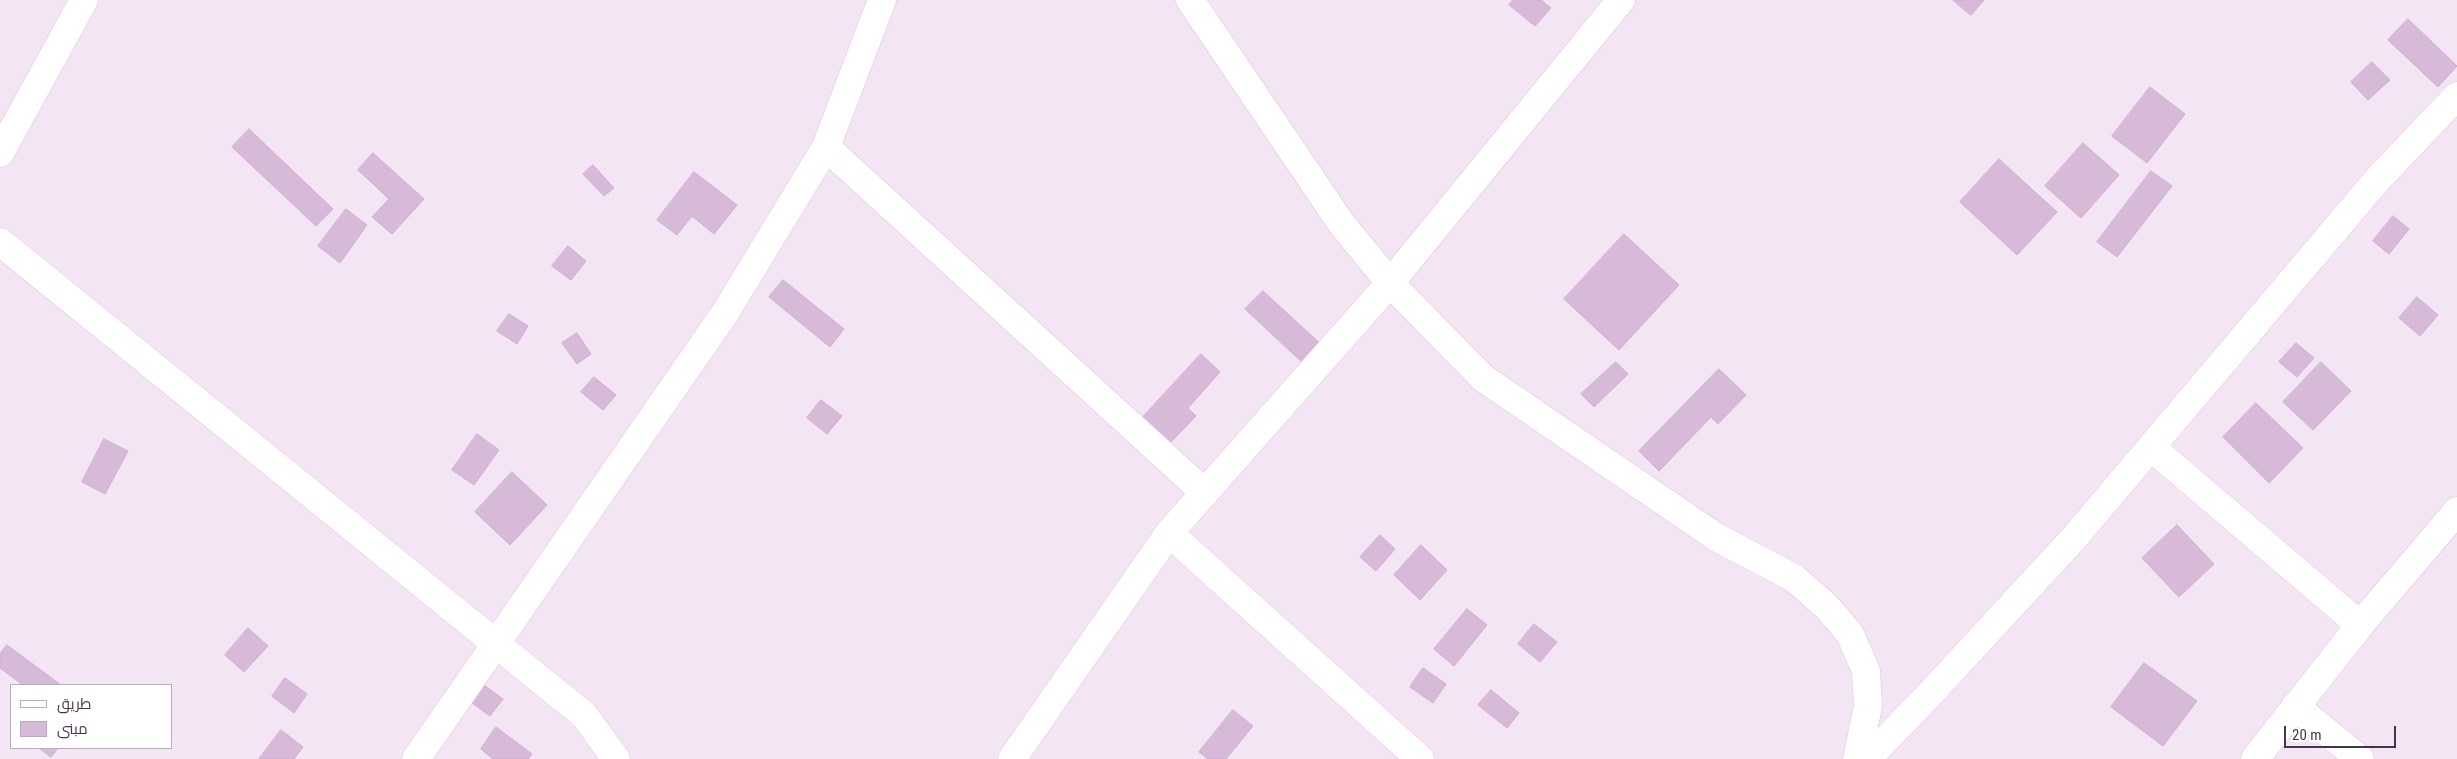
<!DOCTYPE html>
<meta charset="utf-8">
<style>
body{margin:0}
#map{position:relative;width:2457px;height:759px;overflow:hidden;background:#f4e5f4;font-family:"Roboto Condensed",Cairo,sans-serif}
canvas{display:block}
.legend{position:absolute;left:10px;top:684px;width:162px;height:65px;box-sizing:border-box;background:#fff;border:1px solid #b5aeb6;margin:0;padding:6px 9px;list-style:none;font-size:15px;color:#473448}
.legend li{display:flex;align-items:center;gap:10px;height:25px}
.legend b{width:25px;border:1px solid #b5aeb6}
.scale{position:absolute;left:2284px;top:726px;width:112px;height:22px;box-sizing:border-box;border:2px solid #473448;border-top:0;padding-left:6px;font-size:15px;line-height:18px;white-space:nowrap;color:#473448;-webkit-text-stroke:4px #fff;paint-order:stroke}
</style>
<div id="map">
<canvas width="2457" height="759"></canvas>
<ul class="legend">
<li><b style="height:6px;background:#fff"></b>طريق</li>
<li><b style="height:14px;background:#d6bad7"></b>مبنى</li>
</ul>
<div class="scale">20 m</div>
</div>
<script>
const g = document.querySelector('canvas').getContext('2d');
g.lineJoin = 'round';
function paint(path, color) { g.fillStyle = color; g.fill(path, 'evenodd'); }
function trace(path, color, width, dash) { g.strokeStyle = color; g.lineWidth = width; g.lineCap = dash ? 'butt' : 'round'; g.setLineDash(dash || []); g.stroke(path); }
const building = new Path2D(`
 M1513 0H1541L1551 8 1535 26 1509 5Z
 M1953 0H1984L1971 15Z
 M2408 19 2457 66 2438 87 2388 40Z
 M2372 62 2390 80 2368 100 2351 82Z
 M2150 87 2185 114 2147 163 2112 136Z
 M249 129 333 209 316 226 232 147Z
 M2083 143 2119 175 2081 218 2045 186Z
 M373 153 424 199 392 234 372 217 389 199 358 170Z
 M1999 159 2057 212 2017 255 1960 202Z
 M593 165 614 188 604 196 583 174Z
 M2151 171 2172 186 2117 257 2097 242Z
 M694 172 737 205 714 234 692 216 677 235 657 220Z
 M346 209 367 225 340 263 318 246Z
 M2393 216 2409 229 2389 254 2373 241Z
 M1624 234 1679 285 1619 350 1564 299Z
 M568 246 586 261 571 280 552 266Z
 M783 280 844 329 830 347 769 297Z
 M1263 291 1337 359 1319 378 1245 309Z
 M2417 297 2438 315 2420 336 2399 318Z
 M509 314 528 326 517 344 497 331Z
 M577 333 591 354 577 364 562 343Z
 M2296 343 2314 358 2297 377 2279 362Z
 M1201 354 1220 372 1188 408 1196 416 1169 444 1142 418Z
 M1616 362 1628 374 1594 407 1581 394Z
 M2321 362 2351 391 2313 430 2283 402Z
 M1719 369 1746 395 1718 424 1711 417 1659 471 1639 451Z
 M594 377 616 395 603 410 581 392Z
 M821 400 842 416 827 434 807 418Z
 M2256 403 2303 448 2269 483 2223 437Z
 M477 434 499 450 474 485 452 470Z
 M104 439 128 451 105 494 82 482Z
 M512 472 547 505 510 545 475 512Z
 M2177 525 2214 564 2179 597 2142 558Z
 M1380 535 1395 549 1376 571 1360 557Z
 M1421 545 1447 570 1420 600 1394 575Z
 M1467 609 1487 625 1454 666 1434 649Z
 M1534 624 1557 642 1540 662 1518 644Z
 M248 628 268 646 244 672 225 655Z
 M7 645 61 685H23L0 668V654Z
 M2144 663 2197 701 2163 746 2111 707Z
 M1423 668 1446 684 1433 703 1410 687Z
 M285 678 307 694 294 713 272 696Z
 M481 683 503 699 490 716 468 700Z
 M1491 690 1519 713 1507 728 1478 705Z
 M1233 710 1253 726 1226 759H1208L1199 752Z
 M496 727 532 754 528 759H493L481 749Z
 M281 730 303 747 294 759H259Z
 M39 748H58L51 757Z`);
paint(building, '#d6bad7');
trace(building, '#d1acd3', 1);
const minor = new Path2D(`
 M1190 0 1341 223 1390 283 1483 378 1716 537 1794 578 1827 607 1850 634 1866 671 1868 706 1857 759
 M826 147 1205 493
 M0 153 84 0
 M0 242 584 715 616 759
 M2152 448 2360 625
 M1169 533 1420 759
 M2295 706 2360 759
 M416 759 725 313 826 147 882 0
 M1012 759 1169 533 1390 283 1621 0
 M1867 759 1928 696 2074 538 2377 180 2457 96
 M2255 759 2360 625 2457 511`);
trace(minor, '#dfc4de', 29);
trace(minor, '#fff', 28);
</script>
